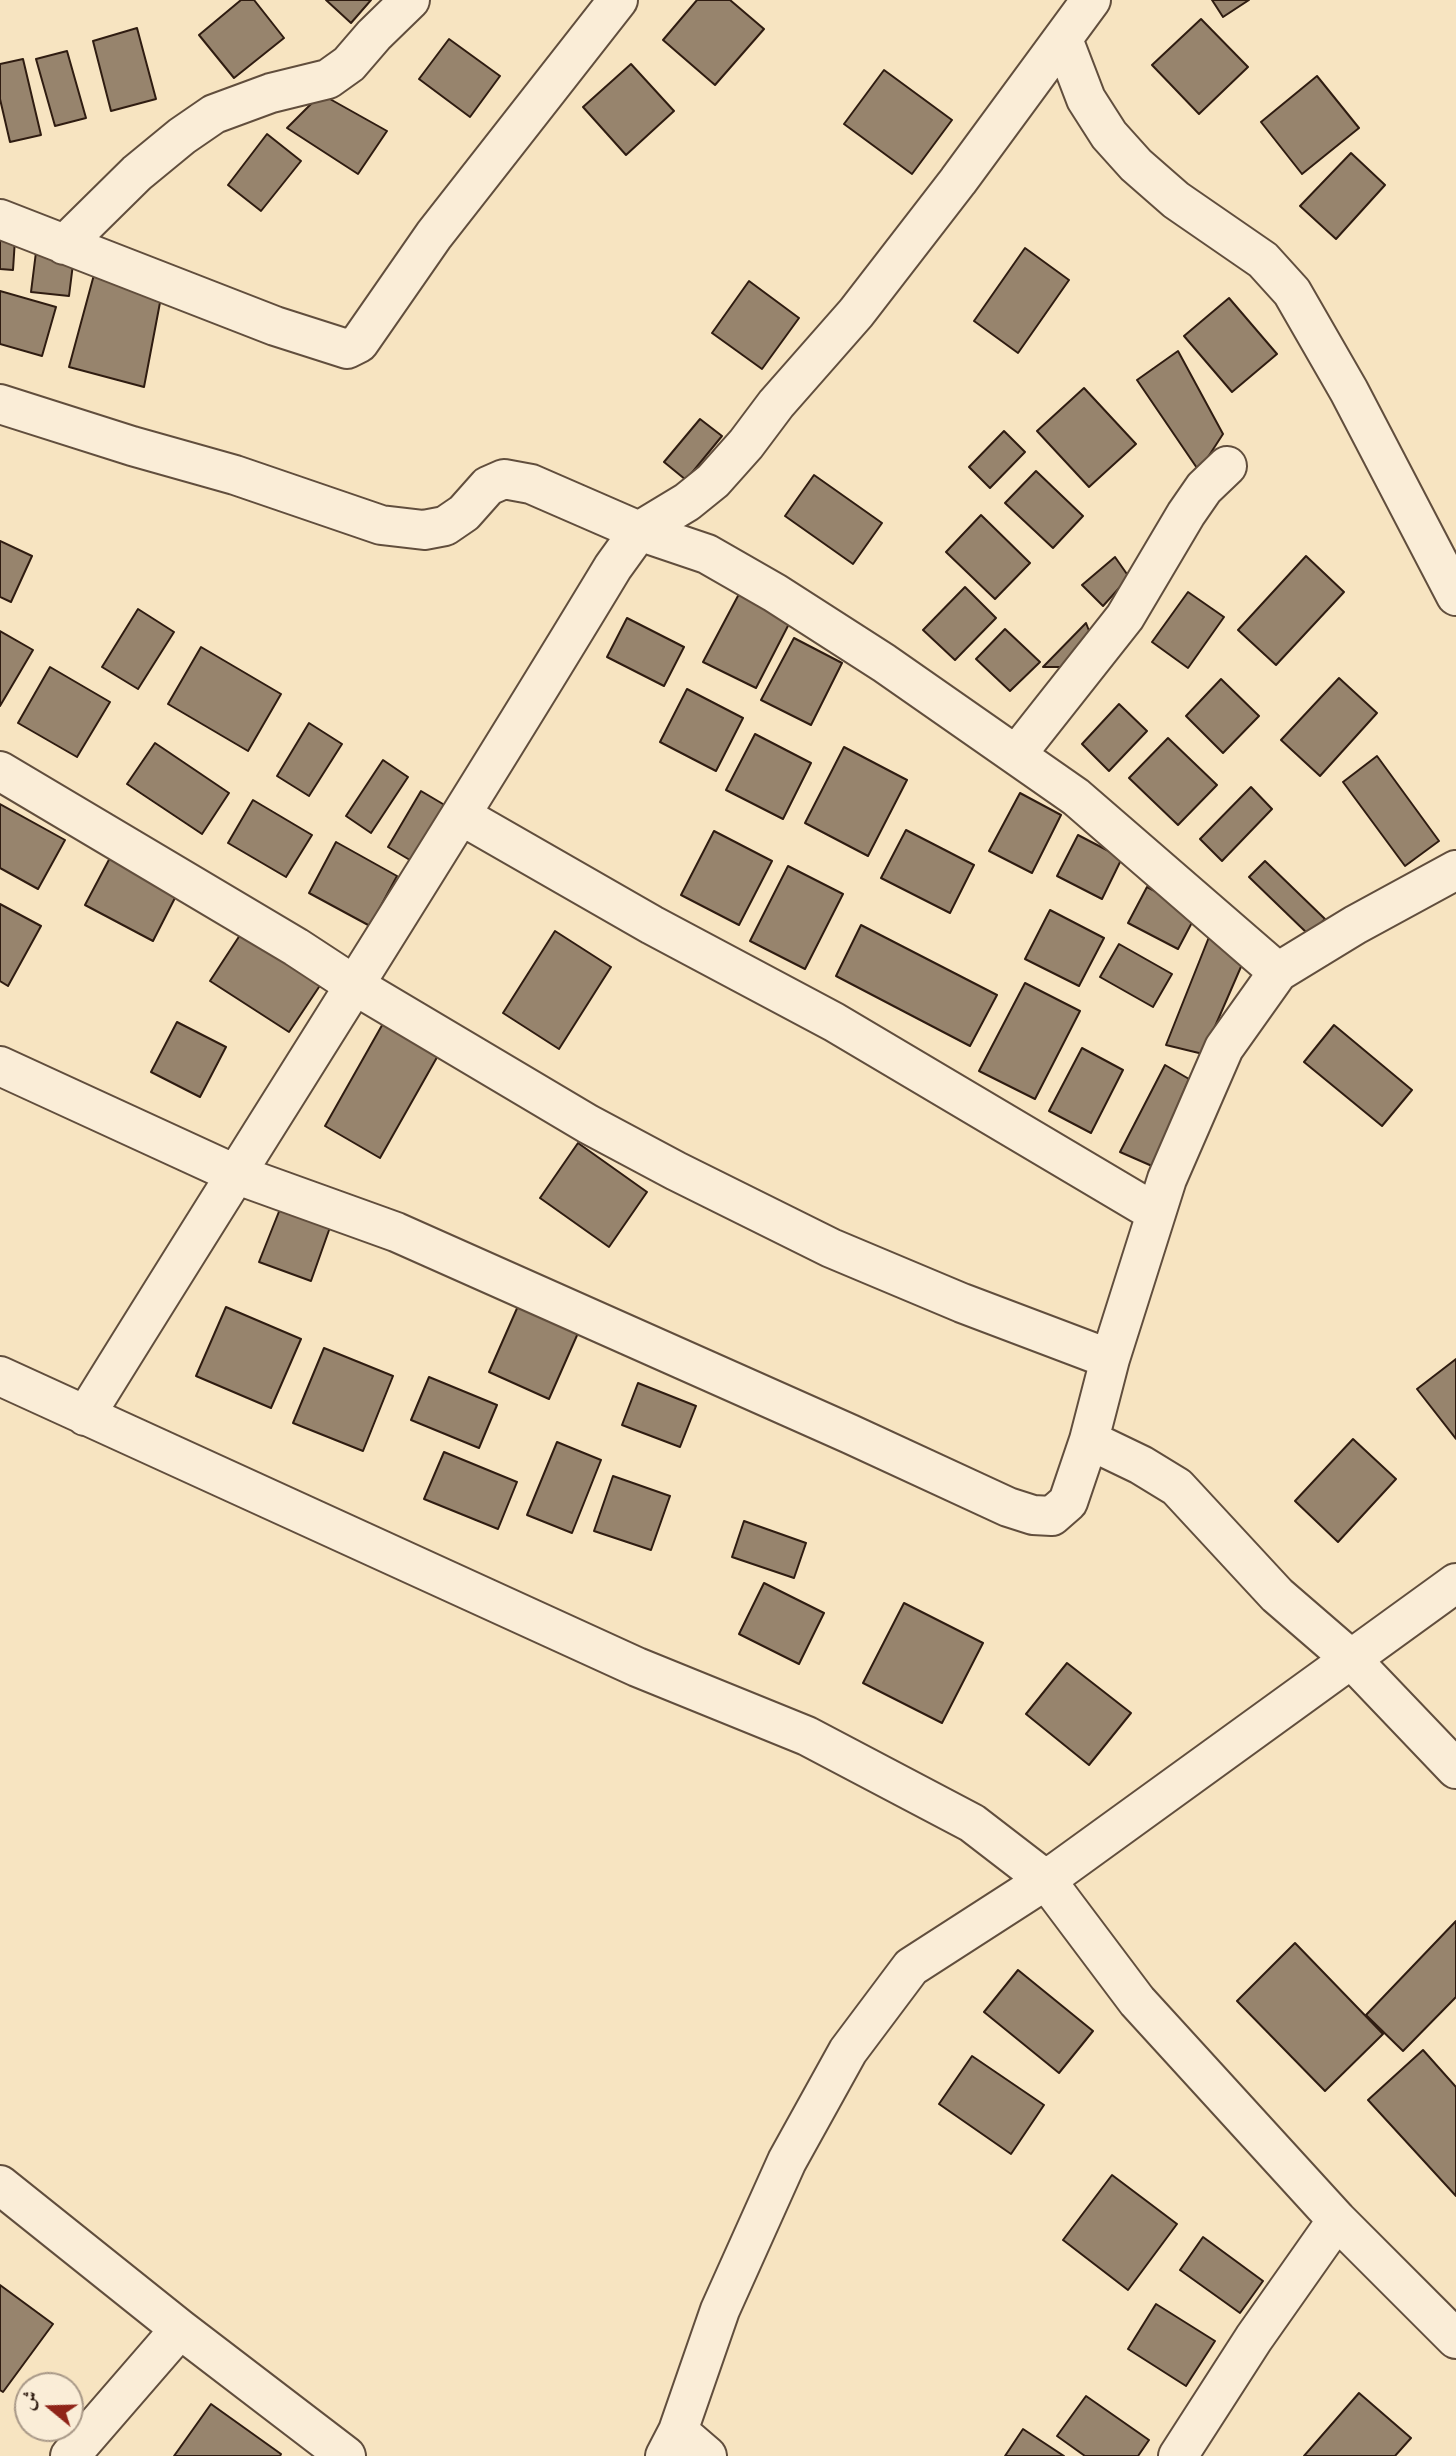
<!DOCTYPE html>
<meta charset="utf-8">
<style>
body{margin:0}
#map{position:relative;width:1456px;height:2456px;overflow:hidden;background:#f7e4c1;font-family:"Old Standard TT",Amiri,serif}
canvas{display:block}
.north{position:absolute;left:14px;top:2372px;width:70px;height:70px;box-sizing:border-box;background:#faedd7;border:2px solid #a99988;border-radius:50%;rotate:289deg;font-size:19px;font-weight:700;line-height:28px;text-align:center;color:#2f1c11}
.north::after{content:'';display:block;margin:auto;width:24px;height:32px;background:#8f2418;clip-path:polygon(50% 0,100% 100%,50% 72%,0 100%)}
</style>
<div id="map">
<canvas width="1456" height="2456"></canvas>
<div class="north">ش</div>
</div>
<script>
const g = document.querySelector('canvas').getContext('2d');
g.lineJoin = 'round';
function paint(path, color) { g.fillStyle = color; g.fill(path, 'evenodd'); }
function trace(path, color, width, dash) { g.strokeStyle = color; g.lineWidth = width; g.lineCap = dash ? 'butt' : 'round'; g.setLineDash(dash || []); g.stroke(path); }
const building = new Path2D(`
 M241 0H254L284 38 234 78 199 35Z
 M326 0H371L351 23Z
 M697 0H730L764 29 715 85 663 40Z
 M1212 0H1249L1223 17Z
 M1201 19 1248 67 1199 114 1152 65Z
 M137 28 156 99 111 111 93 41Z
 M449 39 500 76 470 117 419 79Z
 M67 51 86 118 55 126 36 59Z
 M23 59 41 135 10 142 0 99V64Z
 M631 64 674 111 626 155 583 107Z
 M884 70 952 120 912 174 844 124Z
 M1317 76 1359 128 1302 174 1261 122Z
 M321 94 387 131 358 174 287 128Z
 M267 134 301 161 261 211 228 185Z
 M1351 153 1385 185 1336 239 1300 206Z
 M0 238 15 239 13 270 0 269Z
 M1025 248 1069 280 1018 353 974 321Z
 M36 252 74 256 69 296 31 292Z
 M95 271 162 292 144 387 69 367Z
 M749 281 799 318 762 369 712 333Z
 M0 291 56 307 42 356 0 344Z
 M1229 298 1277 354 1232 392 1184 336Z
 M1178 351 1223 434 1199 471 1137 380Z
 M1084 388 1136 444 1089 487 1037 431Z
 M700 419 722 436 686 480 664 462Z
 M1004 431 1025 452 990 488 969 467Z
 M1036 471 1083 516 1053 548 1005 503Z
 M814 475 882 523 853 564 785 516Z
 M981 515 1030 563 995 599 946 552Z
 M0 541 32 556 11 602 0 597Z
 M1306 556 1344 592 1276 665 1238 630Z
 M1115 557 1129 577 1103 606 1082 585Z
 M965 587 996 618 955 660 923 630Z
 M1188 592 1224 617 1188 668 1152 642Z
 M739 594 791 620 756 688 703 662Z
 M138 609 174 632 138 689 102 667Z
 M627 618 684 647 664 686 607 657Z
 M1086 623 1093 641 1062 667H1043Z
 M1005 629 1040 662 1010 691 976 659Z
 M0 631 33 650 0 706Z
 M794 638 842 663 811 725 761 700Z
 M201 647 281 694 248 751 168 704Z
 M50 667 110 702 77 757 18 723Z
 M1339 678 1377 713 1320 776 1281 740Z
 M1221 679 1259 716 1223 753 1186 716Z
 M687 689 743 718 716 771 660 742Z
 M1119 704 1147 731 1109 771 1082 744Z
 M309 723 342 744 309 796 277 776Z
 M755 734 811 763 783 819 726 790Z
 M1168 738 1217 785 1178 825 1129 778Z
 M155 743 229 793 202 834 127 784Z
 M844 747 907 780 868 856 805 823Z
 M1377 756 1439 841 1405 866 1343 782Z
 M383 760 408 777 371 833 346 816Z
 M1251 787 1272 809 1222 861 1200 839Z
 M421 791 453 810 420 866 388 847Z
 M1020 793 1061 815 1032 873 989 851Z
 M253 800 312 835 286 877 228 843Z
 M0 804 65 840 38 889 0 868Z
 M906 830 974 865 950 913 881 878Z
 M714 831 772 861 739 925 681 895Z
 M1078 835 1122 858 1102 899 1057 876Z
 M336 842 397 876 370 926 309 893Z
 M112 854 179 890 153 941 85 905Z
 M1265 861 1325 919 1309 935 1249 877Z
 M788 866 843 894 805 969 750 941Z
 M1147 887 1197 913 1178 949 1128 923Z
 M0 904 41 926 8 986 0 981Z
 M1050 910 1104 938 1079 986 1025 959Z
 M861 925 997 995 970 1046 836 976Z
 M555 931 611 967 559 1049 503 1013Z
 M242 932 321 984 289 1032 210 981Z
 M1211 932 1247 953 1203 1054 1166 1045Z
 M1119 944 1172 974 1153 1007 1100 977Z
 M1025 983 1080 1011 1035 1099 979 1071Z
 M385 1020 440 1052 380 1158 325 1126Z
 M177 1022 226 1047 200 1097 151 1072Z
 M1334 1025 1412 1090 1382 1126 1304 1062Z
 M1082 1048 1123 1070 1091 1133 1049 1111Z
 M1165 1065 1189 1079 1152 1166 1120 1152Z
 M578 1143 647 1192 609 1247 540 1198Z
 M282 1204 334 1216 311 1281 259 1262Z
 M522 1297 582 1324 549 1399 489 1372Z
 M226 1307 301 1339 271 1408 196 1376Z
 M324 1348 393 1376 363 1451 293 1423Z
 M1456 1359V1439L1417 1389Z
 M429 1377 497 1405 479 1448 411 1420Z
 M638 1383 696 1406 680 1447 622 1425Z
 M1353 1439 1396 1479 1338 1542 1295 1501Z
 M557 1442 601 1460 572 1533 527 1515Z
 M444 1452 517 1482 498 1529 424 1499Z
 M613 1476 670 1496 651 1550 594 1531Z
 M744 1521 806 1543 794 1578 732 1557Z
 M764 1583 824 1613 799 1664 739 1634Z
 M904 1603 983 1643 942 1723 863 1683Z
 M1067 1663 1131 1713 1089 1765 1026 1714Z
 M1456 1921V1997L1403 2051 1366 2015Z
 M1295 1943 1383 2034 1325 2091 1237 2001Z
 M1018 1970 1093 2031 1059 2073 984 2012Z
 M1423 2050 1456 2087V2196L1368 2100Z
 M972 2056 1044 2105 1011 2154 939 2104Z
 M1112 2175 1177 2224 1128 2290 1063 2240Z
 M1203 2237 1263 2281 1240 2313 1180 2270Z
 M0 2285 53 2324 3 2392 0 2390Z
 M1156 2304 1215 2341 1186 2386 1128 2349Z
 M1359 2393 1411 2438 1395 2456H1304Z
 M1086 2396 1149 2440 1138 2456H1085L1057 2436Z
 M211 2404 281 2454 280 2456H174Z
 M1023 2429 1064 2456H1005Z`);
paint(building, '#97846d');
trace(building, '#2f1c11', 2);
const minor = new Path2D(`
 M1063 39 1086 99 1109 135 1136 165 1176 200 1263 260 1292 292 1349 391 1456 596
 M0 219 275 326 347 349 359 343 434 235 618 0
 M64 245 137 173 182 136 214 114 271 93 328 79 349 64 374 35 410 0
 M0 404 132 446 235 475 381 525 424 530 445 526 464 513 488 486 504 479 531 484 639 531 707 554 775 593 884 663 1076 797 1278 972
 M1016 755 1125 617 1186 514 1204 488 1227 466
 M0 771 296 947 354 985 588 1124 676 1171 831 1248 962 1303 1110 1359
 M462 816 652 925 834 1022 1156 1213
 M1456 870 1355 925 1278 972 1224 1048 1167 1179 1110 1359 1089 1440 1141 1465 1177 1487 1277 1595 1351 1659 1456 1769
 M0 1066 235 1174 396 1232 850 1434 1008 1507 1033 1515 1052 1516 1068 1502 1089 1440
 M0 1376 637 1667 807 1736 972 1823 1046 1880 1456 1583
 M85 1416C260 1133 441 852 613 567L639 531 687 502 713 481 746 444 776 404 856 313 958 181 1091 0
 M0 2185 180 2329 346 2456
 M678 2431 720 2310 787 2161 848 2051 911 1967 1046 1880 1137 2001 1337 2220 1456 2339
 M70 2456 180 2329
 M665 2456 678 2431 707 2456
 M1178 2456 1254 2338 1337 2220`);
trace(minor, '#614e3d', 42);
trace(minor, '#faedd7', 38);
</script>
